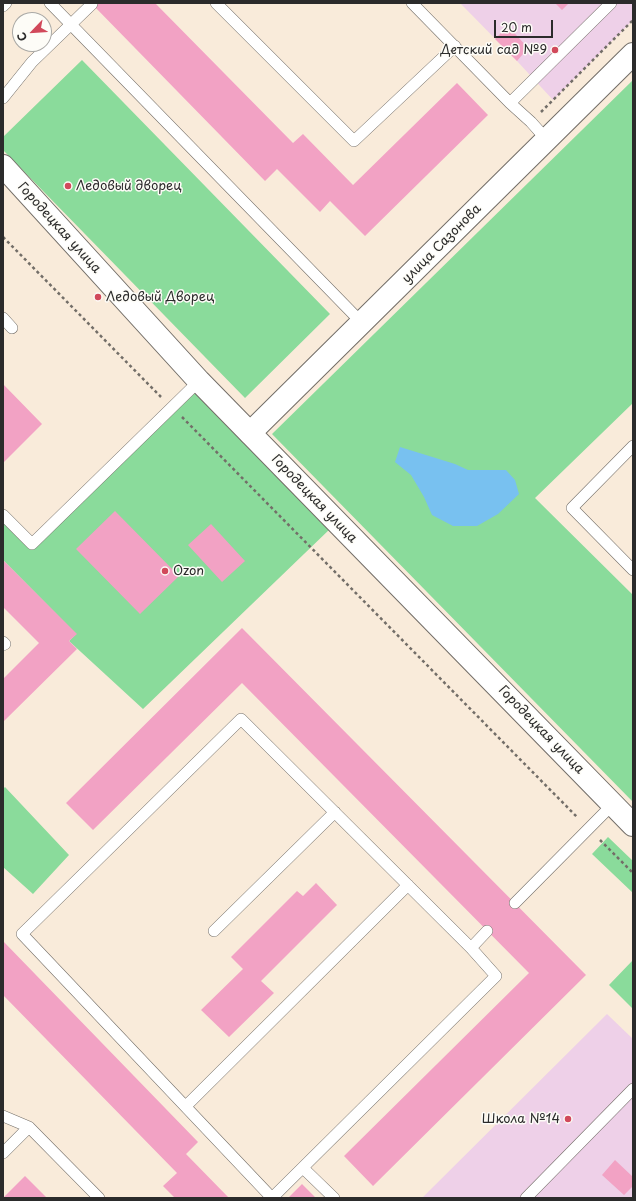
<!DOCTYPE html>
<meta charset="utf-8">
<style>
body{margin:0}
#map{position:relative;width:636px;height:1201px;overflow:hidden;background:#f9ebda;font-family:"Playpen Sans",sans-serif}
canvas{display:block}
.frame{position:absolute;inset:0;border:4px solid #2b2b2b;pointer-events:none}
.north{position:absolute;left:12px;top:12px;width:40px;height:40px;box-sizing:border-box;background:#fdfcf7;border:1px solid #a9a8a5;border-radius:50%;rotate:245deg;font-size:11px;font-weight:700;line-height:16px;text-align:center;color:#2b2b2b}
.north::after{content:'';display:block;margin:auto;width:14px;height:18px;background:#d1495b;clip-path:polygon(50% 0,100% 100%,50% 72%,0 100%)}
.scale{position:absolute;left:494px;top:20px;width:59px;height:18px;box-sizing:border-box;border:2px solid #2b2b2b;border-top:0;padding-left:5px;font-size:12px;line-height:14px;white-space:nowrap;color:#2b2b2b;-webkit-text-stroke:3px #fdfcf7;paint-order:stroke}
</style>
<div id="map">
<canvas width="636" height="1201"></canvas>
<div class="frame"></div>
<div class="north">С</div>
<div class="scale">20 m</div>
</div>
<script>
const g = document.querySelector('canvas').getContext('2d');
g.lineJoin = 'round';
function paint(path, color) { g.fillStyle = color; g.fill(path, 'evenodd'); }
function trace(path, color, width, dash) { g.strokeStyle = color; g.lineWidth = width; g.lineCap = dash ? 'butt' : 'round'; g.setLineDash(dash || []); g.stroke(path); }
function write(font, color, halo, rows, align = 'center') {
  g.font = font + ' "Playpen Sans",sans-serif'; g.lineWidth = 3; g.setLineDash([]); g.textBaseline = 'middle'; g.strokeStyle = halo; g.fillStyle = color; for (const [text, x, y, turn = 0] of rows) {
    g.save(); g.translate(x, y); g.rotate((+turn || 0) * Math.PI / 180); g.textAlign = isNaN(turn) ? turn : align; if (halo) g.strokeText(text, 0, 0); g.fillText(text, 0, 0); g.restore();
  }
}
paint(new Path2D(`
 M460 3H633V20L553 100 517 61Z
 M607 1014 633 1039V1198H422Z`), '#eed0e8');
paint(new Path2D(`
 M82 60 330 314 245 398 3 150V137Z
 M633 80V403L535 498 633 595V802L272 434Z
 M197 391 331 528 143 709 69 641 76 634 3 560V520L33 549Z
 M5 787 69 855 33 894 3 867V789Z
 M608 837 633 861V893L592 854Z
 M633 960V1009L609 985Z`), '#8adb9b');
paint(new Path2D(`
 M400 447 455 464 468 470H506L515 480 519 494 498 514 477 526H453L432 515 424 497 411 475 395 462Z`), '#78c1f0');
paint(new Path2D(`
 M91 3H155L293 143 303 134 353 185 457 83 488 115 365 236 330 201 320 212 277 169 265 181Z
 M555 3H569L562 10Z
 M508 26 528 48 517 61 495 39Z
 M3 384 42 424 3 463Z
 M115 511 179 576 140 614 76 549Z
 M211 524 245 561 222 582 188 545Z
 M3 560 77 634 69 641 77 649 3 722V679L39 643 3 607Z
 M242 628 586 975 373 1186 344 1156 529 973 242 683 93 830 66 803Z
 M316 883 337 905 261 981 274 993 229 1037 201 1010 243 969 231 957 297 891 303 896Z
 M3 941 198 1142 186 1154 229 1198H175L163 1186 177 1173 3 995Z
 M615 1160 633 1177V1186L624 1195 602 1175Z
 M25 1176 47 1198H3Z
 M302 1184 316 1198H288Z`), '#f2a2c4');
const service = new Path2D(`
 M50 3 362 323
 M216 3 354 141 455 46
 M412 3 510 103 531 122 547 140
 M3 6 6 3
 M3 98 32 62 92 4
 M510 103 611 3
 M3 318 12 328
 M633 446 572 508 633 570
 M3 515 32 544 199 381
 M3 642 5 644 3 645
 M515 903 613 804
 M214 931 335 812
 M471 948 241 719 22 934 272 1198 496 976 471 948 487 931
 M186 1106 408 885
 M3 1116 29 1127 99 1198
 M3 1153 29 1127
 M303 1168 334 1198
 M526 1198 633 1089`);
const minor = new Path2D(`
 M250 433 633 54`);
const tertiary = new Path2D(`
 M3 166 199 381 633 825`);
trace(service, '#736e68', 12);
trace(minor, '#736e68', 24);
trace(tertiary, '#736e68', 24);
trace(new Path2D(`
 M541 112 633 20
 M3 237 161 397
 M182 417 578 818
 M600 840 633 873`), '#736e68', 2.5, [3, 3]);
trace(service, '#fff', 11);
trace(minor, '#fff', 22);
trace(tertiary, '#fff', 22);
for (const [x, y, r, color] of [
 [555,50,4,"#d1495b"],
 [68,186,4,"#d1495b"],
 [98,297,4,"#d1495b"],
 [165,571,4,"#d1495b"],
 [568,1119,4,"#d1495b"]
]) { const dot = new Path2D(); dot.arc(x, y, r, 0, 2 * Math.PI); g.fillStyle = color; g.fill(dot); trace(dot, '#fdfcf7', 1.5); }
write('13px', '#2b2b2b', '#fdfcf7', [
 ["Детский сад №9",547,50,"right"],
 ["Ледовый дворец",76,186],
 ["Ледовый Дворец",106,297],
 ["Ozon",173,571],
 ["Школа №14",560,1119,"right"]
], 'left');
write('13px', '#2b2b2b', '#fdfcf7', [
 ["Городецкая улица",59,228,48],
 ["улица Сазонова",442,244,-45],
 ["Городецкая улица",314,499,46],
 ["Городецкая улица",541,730,46]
]);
</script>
